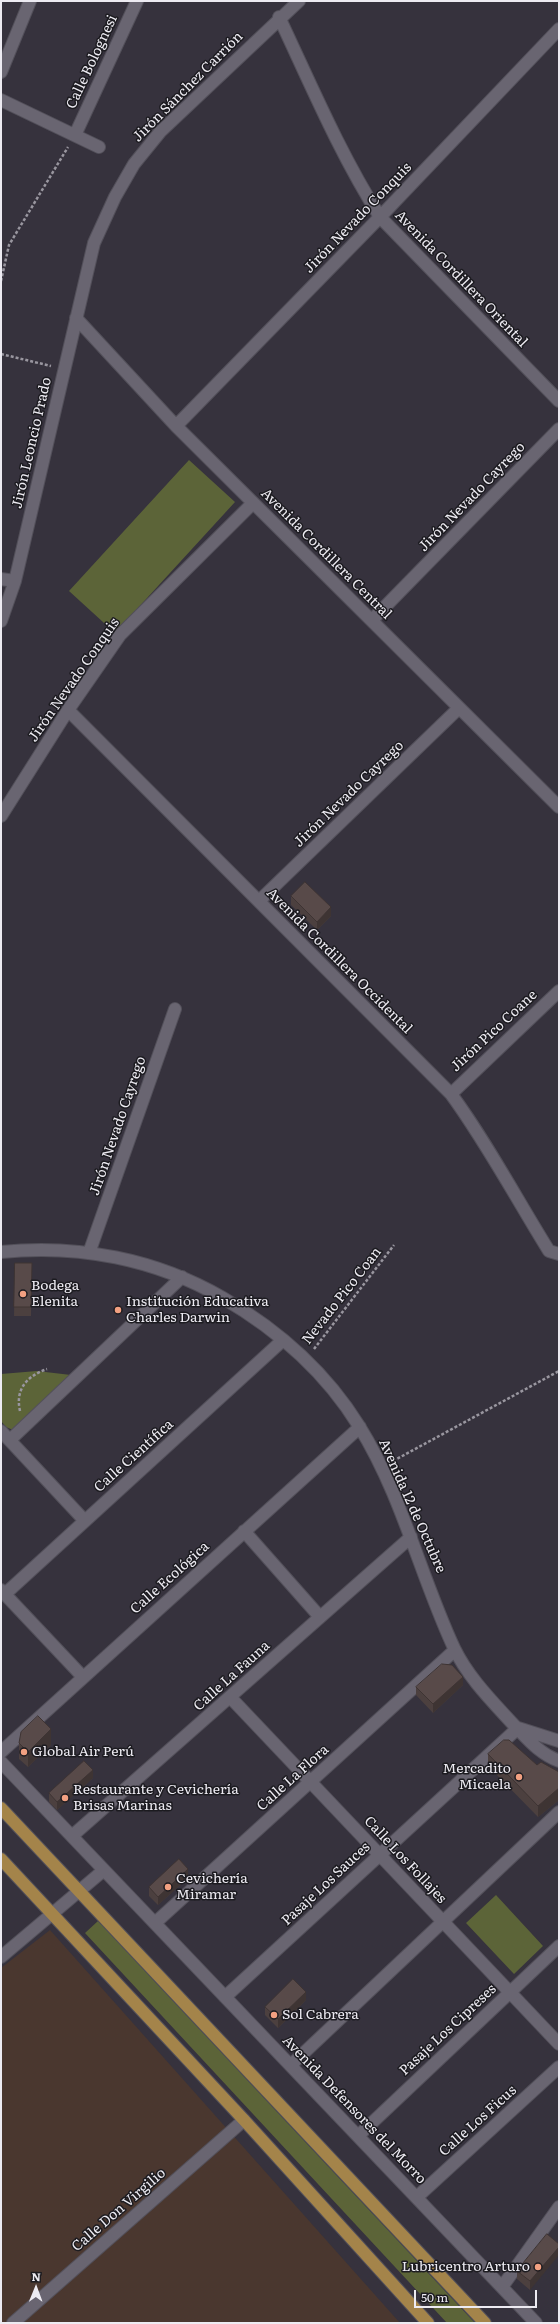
<!DOCTYPE html>
<meta charset="utf-8">
<style>
body{margin:0}
#map{position:relative;width:560px;height:2324px;overflow:hidden;background:#36323d;font-family:Literata,serif}
canvas{display:block}
.frame{position:absolute;inset:0;border:2px solid #edebf2;pointer-events:none}
.north{position:absolute;left:16px;top:2268px;width:40px;height:40px;-webkit-text-stroke:3px #1c1b20;paint-order:stroke;rotate:1deg;font-size:11px;font-weight:700;line-height:16px;text-align:center;color:#edebf2}
.north::after{content:'';display:block;margin:auto;width:14px;height:18px;background:#edebf2;clip-path:polygon(50% 0,100% 100%,50% 72%,0 100%)}
.scale{position:absolute;left:414px;top:2290px;width:123px;height:18px;box-sizing:border-box;border:2px solid #edebf2;border-top:0;padding-left:5px;font-size:12px;line-height:14px;white-space:nowrap;color:#edebf2;-webkit-text-stroke:3px #1c1b20;paint-order:stroke}
</style>
<div id="map">
<canvas width="560" height="2324"></canvas>
<div class="frame"></div>
<div class="north">N</div>
<div class="scale">50 m</div>
</div>
<script>
const g = document.querySelector('canvas').getContext('2d');
g.lineJoin = 'round';
function paint(path, color) { g.fillStyle = color; g.fill(path, 'evenodd'); }
function trace(path, color, width, dash) { g.strokeStyle = color; g.lineWidth = width; g.lineCap = dash ? 'butt' : 'round'; g.setLineDash(dash || []); g.stroke(path); }
function write(font, color, halo, rows, align = 'center') {
  g.font = font + ' Literata,serif'; g.lineWidth = 3; g.setLineDash([]); g.textBaseline = 'middle'; g.strokeStyle = halo; g.fillStyle = color; for (const [text, x, y, turn = 0] of rows) {
    g.save(); g.translate(x, y); g.rotate((+turn || 0) * Math.PI / 180); g.textAlign = isNaN(turn) ? turn : align; if (halo) g.strokeText(text, 0, 0); g.fillText(text, 0, 0); g.restore();
  }
}
paint(new Path2D(`
 M50 1930 400 2323H1V1968Z`), '#4a372f');
paint(new Path2D(`
 M189 460 235 502 115 633 69 591Z
 M37 1371 71 1375 13 1430 6 1427 1 1421V1374Z
 M496 1895 543 1946 514 1974 466 1923Z
 M98 1921 475 2323H447L85 1933Z`), '#5c6438');
const minor = new Path2D(`
 M279 17C311 85 340 154 380 217L559 401
 M1 72 30 1
 M1 100 99 147
 M75 135 137 1
 M76 318 176 426 559 807
 M176 426 380 217 559 29
 M1 579 15 581
 M372 620 559 429
 M1 621 15 581 94 243 115 197 134 164 160 132 299 1
 M68 710 451 1094C487 1143 516 1198 549 1251L559 1254
 M1 816 68 710 120 635 253 503
 M259 901 459 708
 M451 1094 559 991
 M1 1252C78 1244 156 1259 223 1298 278 1330 325 1371 359 1426 402 1495 420 1575 454 1648 468 1677 491 1700 512 1723 527 1738 538 1753 559 1761
 M89 1253 175 1009
 M1 1431 85 1521
 M10 1440 182 1277
 M244 1531 320 1617
 M1 1590 83 1677
 M5 1594 283 1340
 M230 1697 559 2044
 M518 1728 559 1741
 M1 1752 360 1427
 M1 1762 536 2323
 M72 1836 411 1537
 M155 1923 455 1650
 M1 1957 104 1870
 M225 1997 518 1728
 M291 2065 559 1812
 M358 2136 559 1946
 M417 2197 559 2067
 M502 2287 559 2207
 M13 2323 244 2120`);
const major = new Path2D(`
 M1 1808 485 2323
 M1 1859 244 2120 428 2323`);
trace(minor, '#53505a', 14);
trace(major, '#53505a', 14);
trace(new Path2D(`
 M1 281 9 245 68 147
 M1 354 51 366
 M314 1349 394 1245
 M20 1411C15 1389 27 1376 47 1369
 M393 1461 559 1371`), '#99969f', 2.5, [3, 2]);
trace(minor, '#696571', 12);
trace(major, '#a4844a', 12);
paint(new Path2D(`
 M291 896 331 916 317 930 291 905Z
 M15 1263H32L31 1316H14Z
 M463 1685 433 1713 416 1695V1687Z
 M19 1743 51 1745 28 1767 19 1759Z
 M488 1754 559 1772V1800L538 1817 488 1766Z
 M93 1778 57 1810 49 1802V1793Z
 M188 1878 158 1905 149 1896V1887Z
 M306 2000 278 2028 265 2015V2007Z
 M547 2234 530 2290 517 2279V2271Z`), '#4c403f');
paint(new Path2D(`
 M331 907V916L317 930V922Z
 M463 1677V1685L433 1713V1704Z
 M51 1729V1745L28 1767V1752Z
 M93 1770V1778L57 1810V1802Z
 M559 1788V1800L538 1817V1806Z
 M188 1869V1878L158 1905V1897Z
 M306 1992V2000L278 2028V2019Z
 M559 2247V2255L530 2290V2281Z`), '#3e3433');
const building = new Path2D(`
 M305 882 331 907 317 922 291 896Z
 M15 1263H32L31 1307H14Z
 M442 1664 452 1665 463 1677 433 1704 416 1687Z
 M38 1716 51 1729 28 1752 19 1743 21 1732Z
 M504 1740H509L537 1765 541 1762 559 1772V1788L538 1806 488 1754Z
 M84 1761 93 1770 57 1802 49 1793Z
 M179 1859 188 1869 158 1897 149 1887Z
 M293 1979 306 1992 278 2019 265 2007Z
 M547 2234 559 2244V2247L530 2281 517 2271Z`);
paint(building, '#584a49');
trace(building, '#3e3433', 1);
for (const [x, y, r, color] of [
 [23,1294,4,"#f2a081"],
 [118,1310,4,"#f2a081"],
 [24,1752,4,"#f2a081"],
 [519,1777,4,"#f2a081"],
 [65,1798,4,"#f2a081"],
 [168,1887,4,"#f2a081"],
 [274,2015,4,"#f2a081"],
 [538,2267,4,"#f2a081"]
]) { const dot = new Path2D(); dot.arc(x, y, r, 0, 2 * Math.PI); g.fillStyle = color; g.fill(dot); trace(dot, '#1c1b20', 1.5); }
write('14px', '#edebf2', '#1c1b20', [
 ["Calle Bolognesi",92,62,-65],
 ["Jirón Sánchez Carrión",188,87,-45],
 ["Jirón Nevado Conquis",358,218,-46],
 ["Avenida Cordillera Oriental",461,279,46],
 ["Jirón Leoncio Prado",32,443,-77],
 ["Jirón Nevado Cayrego",472,497,-46],
 ["Avenida Cordillera Central",326,554,45],
 ["Jirón Nevado Conquis",74,680,-55],
 ["Jirón Nevado Cayrego",349,794,-44],
 ["Avenida Cordillera Occidental",339,961,45],
 ["Jirón Pico Coane",494,1031,-43],
 ["Jirón Nevado Cayrego",118,1126,-71],
 ["Nevado Pico Coan",342,1296,-52],
 ["Calle Científica",134,1456,-42],
 ["Avenida 12 de Octubre",412,1506,66],
 ["Calle Ecológica",170,1578,-42],
 ["Calle La Fauna",232,1676,-42],
 ["Calle La Flora",293,1778,-42],
 ["Calle Los Follajes",405,1860,47],
 ["Pasaje Los Sauces",326,1884,-43],
 ["Pasaje Los Cipreses",448,2030,-43],
 ["Avenida Defensores del Morro",354,2110,46],
 ["Calle Los Ficus",478,2121,-42],
 ["Calle Don Virgilio",119,2210,-41]
]);
write('14px', '#edebf2', '#1c1b20', [
 ["Bodega",31,1286],
 ["Elenita",31,1302],
 ["Institución Educativa",126,1302],
 ["Charles Darwin",126,1318],
 ["Global Air Perú",32,1752],
 ["Mercadito",511,1769,"right"],
 ["Micaela",511,1785,"right"],
 ["Restaurante y Cevichería",73,1790],
 ["Brisas Marinas",73,1806],
 ["Cevichería",176,1879],
 ["Miramar",176,1895],
 ["Sol Cabrera",282,2015],
 ["Lubricentro Arturo",530,2267,"right"]
], 'left');
</script>
